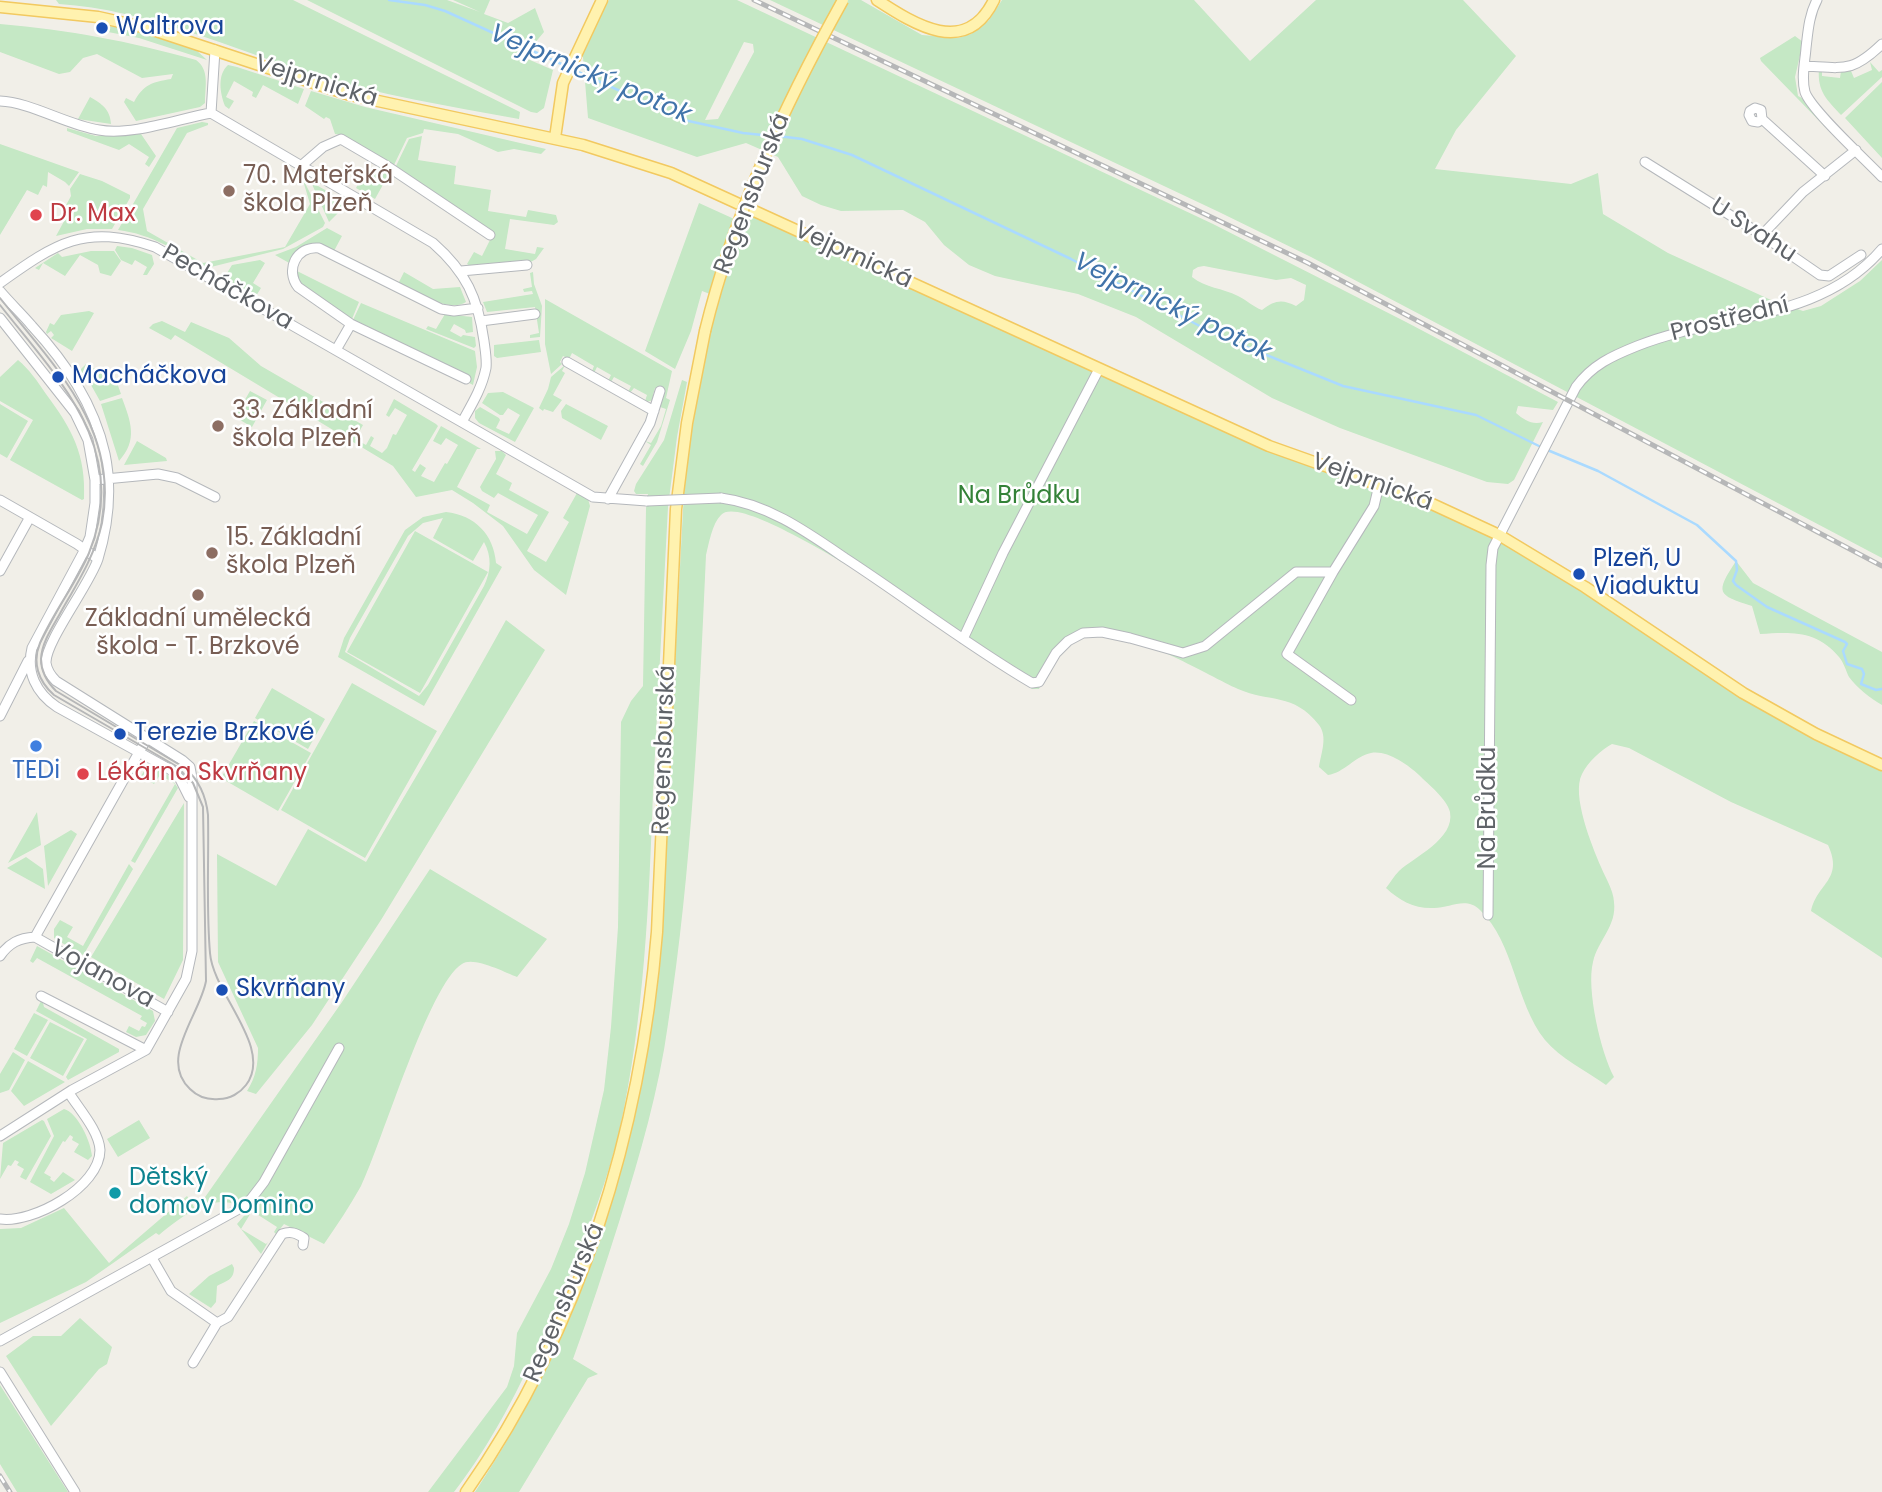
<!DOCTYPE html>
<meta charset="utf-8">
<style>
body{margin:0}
canvas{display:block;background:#f1efe8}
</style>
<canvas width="1882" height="1492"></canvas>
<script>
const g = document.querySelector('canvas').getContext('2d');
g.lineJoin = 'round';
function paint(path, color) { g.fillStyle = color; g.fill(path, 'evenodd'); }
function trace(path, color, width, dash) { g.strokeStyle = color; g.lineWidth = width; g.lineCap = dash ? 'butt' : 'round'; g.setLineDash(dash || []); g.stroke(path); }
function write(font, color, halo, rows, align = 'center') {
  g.font = font + ' Poppins,sans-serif'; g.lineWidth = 5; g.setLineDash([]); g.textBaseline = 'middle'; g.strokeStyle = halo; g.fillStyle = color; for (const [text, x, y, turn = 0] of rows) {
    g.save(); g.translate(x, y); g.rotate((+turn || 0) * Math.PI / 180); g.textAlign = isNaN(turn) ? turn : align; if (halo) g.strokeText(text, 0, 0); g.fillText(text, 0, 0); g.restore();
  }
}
paint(new Path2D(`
 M56 0H293L520 112 519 119C449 106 378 95 311 74 228 47 147 10 59 4Z
 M307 0H447L480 12 453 0H490L484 14 508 23 535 8 544 32 523 57 553 70 544 108 537 113 531 112Z
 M609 0H737L1213 224 1406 322 1558 402 1553 410 1518 406 1516 413C1524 420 1532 425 1543 422L1514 480 1508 484 1487 482 1340 428 1272 398 1136 317 1078 294 995 276 969 265 944 245 925 222 903 210 841 211 821 205 802 196 778 157 746 143 697 157 588 118 583 57 580 55ZM744 42 753 44 754 52 718 119 705 120ZM1204 266 1276 280 1291 278 1306 285 1304 300 1296 306C1282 299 1275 300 1262 310 1253 307 1247 300 1238 296 1222 288 1206 288 1192 277L1193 270 1198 267Z
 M770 0H861L922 35 958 38 971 34 989 20 1002 0H1194L1250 61 1316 0H1463L1516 56 1456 130 1435 169 1571 184 1598 173 1603 214 1668 253 1771 300 1803 311 1821 306 1860 281 1882 260V558L1311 257 1219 212Z
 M0 24C70 30 128 41 196 60 210 70 205 87 205 103L200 107 136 121 124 102 126 98 134 102C143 85 152 82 171 79L173 74 142 78 97 54 83 58 70 72 59 74 0 52Z
 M117 26 195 49 207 60 139 38 103 31 104 27Z
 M1795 36 1803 42 1795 77 1798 96 1802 98 1830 128 1828 130 1761 61 1760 58Z
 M1870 62 1879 72 1882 70V77L1841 115C1827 100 1817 91 1819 69H1822V76L1840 78 1841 71H1851L1854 78 1872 70Z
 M228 65 237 67 304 89 298 104 263 85 256 98 252 96 253 92 234 81 226 97 234 101 229 109 225 106C220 93 217 75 228 65Z
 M1882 82V158L1845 118Z
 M311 91 365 107 546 149 541 154 514 149 498 152 458 134 424 129 423 133 407 138 394 165 342 135 335 134 330 119 326 117 324 119 305 106Z
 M90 97C102 104 110 109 111 124L78 119Z
 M202 122 208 123V125L187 133 143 209 147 231 203 263 285 247 310 204 302 177 325 223 323 227 283 249 207 268C178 252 152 234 118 230L177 128Z
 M67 128 96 136 141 134 156 156 149 167 145 164 149 157 129 144 119 150 67 131Z
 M422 136 418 160 456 166 454 184 491 190 488 211 526 217 528 210 556 215 558 222 554 225 510 219 505 249 535 254 537 247 544 248 536 259 529 263 528 261 473 268 467 264 474 252 482 256 493 234 396 166 409 139Z
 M0 144 79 172 69 186 65 182 48 172 47 187 43 185 38 195 27 190 0 235Z
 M379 165 390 172 375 199 356 188 363 175 371 180Z
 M80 174 102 181 130 195V198L112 229H87L56 236 69 212 65 207 71 196 70 189Z
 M311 182 348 203 347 208 344 207 329 222Z
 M699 203 743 223 749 207 1269 446 1499 535 1743 693 1882 765V958L1811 911C1817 883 1844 880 1828 845L1731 802 1629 748 1612 744C1601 750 1588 762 1582 774 1571 795 1592 846 1601 867 1606 879 1613 889 1614 902 1617 926 1598 940 1593 962 1586 989 1601 1053 1614 1077L1606 1085C1586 1071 1560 1058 1545 1040 1515 1002 1515 944 1480 910 1466 896 1450 908 1434 908 1415 909 1400 901 1386 888 1390 883 1394 876 1399 871 1414 857 1455 839 1450 812 1447 799 1428 784 1419 775 1407 764 1387 750 1371 753 1355 756 1344 773 1328 775L1319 767C1321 753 1328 737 1319 725 1293 692 1270 703 1238 689 1202 673 1116 618 1077 639 1058 649 1047 670 1039 689H1032L866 575C844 565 738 495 721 515 712 524 709 543 706 555 699 711 692 869 668 1024 659 1090 640 1155 620 1219 605 1266 590 1313 573 1359L598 1374 588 1378 519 1492H475C578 1339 633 1162 658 981L684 492 687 455 702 367 718 297 702 291 691 331 675 369 645 351Z
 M327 228 342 236 334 251 317 244 291 264 275 255 296 247Z
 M117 246 132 248 152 255 154 264 147 275H143L147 267 135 260 132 265 121 260 115 250Z
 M91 251H114L121 261 111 276 100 273 98 265 80 255 65 276 43 263 39 270 35 268 58 253 62 257Z
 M260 260 265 263 253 283 261 288 256 296 224 278 232 265Z
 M297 271 359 302 352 319 304 287 297 279Z
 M404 272 433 289 460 287 466 302C448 313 416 292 398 284Z
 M533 272 534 284 542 306 540 337 530 338V335L539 333 535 307 487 312 483 302 533 294 532 291 524 292 523 289 532 287 530 273Z
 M545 299 672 371 666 398 670 400 657 442 643 466 640 464 651 445 645 441 651 443 661 426 666 409 660 407 665 392 655 388 653 395 656 396 653 400 647 402 645 401 647 395 634 388 630 393 628 392 631 386 614 377 611 382 608 381 611 375 597 367 594 373 592 371 594 366 572 353 569 359 563 356 560 362 562 364 551 374 545 344Z
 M361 303 475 351 477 367 473 385 361 326 353 320Z
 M89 311 94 313 72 351 51 338 54 335 51 331 47 334 46 332 50 323 54 325 61 315Z
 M445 314 472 317 473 332 466 333 465 330 454 324 450 331 461 337 463 335 475 337 476 346 474 348 426 329 428 326 436 329Z
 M162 321 185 332 191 322 229 338 261 366 363 425 355 439 366 445 371 436 374 438 370 446 382 453 387 448 393 434 396 435 407 415 395 408 389 417 386 415 394 399 436 424 438 426 412 470 415 472 420 464 426 468 421 476 434 482 445 463 447 464 458 445 446 438 441 445 433 441 441 426 481 449H477L457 487 490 505 487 512 527 534 538 515 498 493 494 498 482 491 480 487 496 459 495 451H502L506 455 496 474 512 483 509 490 549 512 527 551 546 562 569 522 563 518 577 493 588 499 590 506 566 595 534 570 503 526 473 503 452 490 416 497 393 466 175 335 171 340 149 328 153 324Z
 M539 340 541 352 497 358 494 356V345Z
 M18 360C29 369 38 382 46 394 72 429 86 454 84 499L82 500 10 460 33 420 0 401V377Z
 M86 364 116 380 121 394 100 401 91 385 79 371Z
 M565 365 562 371 565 373 553 395 562 400 553 412 544 409 543 411 539 408 548 389 551 377Z
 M682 380 687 382 677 437 668 507C663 602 658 697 653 792 649 905 644 1017 620 1128 605 1193 573 1270 545 1331 520 1387 492 1443 454 1492H428L507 1387 514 1366 517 1333 551 1269 569 1224 585 1173 604 1090 611 1027 618 927 621 722 631 701 643 686 646 508 648 494H636L634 491 636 484 664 440Z
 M250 391 267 400 252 427 235 417Z
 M503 392 534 408 515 442 479 423 475 418V411L480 407 499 418 500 420 496 428 509 434 520 415 508 408 503 415H500L482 403 488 393Z
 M122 398C131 422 138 440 119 461L101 404Z
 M0 404 28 421 7 458 0 454Z
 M566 404 608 426 601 440 562 418 561 411Z
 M137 441 166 458 167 461 124 465Z
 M446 512C475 515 494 535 496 563L502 567 424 706 338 657 344 638 405 530 423 517ZM443 518 433 538 473 561 484 542C492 557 491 571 484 586L428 685 419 696 345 652 350 638 408 536 423 523Z
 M415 531 488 572 420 693 347 652Z
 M1736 561 1753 583 1882 652V705C1870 698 1857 688 1849 677 1846 671 1844 663 1839 657 1817 630 1791 632 1760 634L1752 606C1717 595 1715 593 1736 561Z
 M506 620 545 650 381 920 312 1025 256 1094 247 1091C256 1077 258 1064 258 1048L218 962 217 854 276 886 308 829 366 862C413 781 461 702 506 620Z
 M352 683 437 731 365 858 281 810Z
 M272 688 325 719 308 749 255 718Z
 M254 721 311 753 278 811 221 778Z
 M147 766C160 765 172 778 178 788L135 863 131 861 175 784 160 775 154 784 141 776Z
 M184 803 183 960 164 999 91 957Z
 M37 812 41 845 8 863Z
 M71 830 77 834 48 886 44 846Z
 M26 857 43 869 45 889 7 868Z
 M129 864 133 869 84 954 82 955 54 938V929L60 920 73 927 67 937 83 946Z
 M430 869 547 939 517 977C504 972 473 956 462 964 429 984 382 1143 361 1186 350 1206 337 1225 324 1244L284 1224 276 1234 274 1232 277 1227 252 1211 241 1229 266 1244 268 1242 261 1254 237 1224 249 1210C241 1207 232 1202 223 1202 199 1202 176 1221 159 1235L156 1233 86 1282 0 1323V1229L21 1228 64 1208 109 1263 187 1196 196 1210 342 1002Z
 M37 946 153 1011 155 1021 146 1035 136 1037 126 1032 129 1026 139 1031 142 1026 145 1027 147 1023 140 1019 142 1016 37 958 33 963 30 961Z
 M42 999 44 1007 119 1049V1052L68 1080 66 1077 87 1039 36 1011Z
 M34 1013 48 1020 27 1056 14 1049Z
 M50 1022 84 1039 63 1076 30 1058Z
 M13 1052 25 1060 9 1090 0 1093V1074Z
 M28 1061 65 1082 24 1106 11 1091Z
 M64 1109C78 1113 91 1142 92 1156L88 1160 74 1152 79 1144 72 1140 73 1137 70 1135 65 1142 63 1141 44 1173 51 1177 50 1179 54 1182 63 1172 75 1180 51 1194 30 1182 54 1136 47 1119Z
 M42 1120 44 1121 51 1136 26 1180 20 1177 24 1169 17 1165 19 1162 15 1160 11 1166 8 1165 0 1179 3 1143Z
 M139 1120 150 1138 118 1157 107 1139Z
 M232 1264 234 1268C234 1280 226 1281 217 1286L216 1302 211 1308 189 1294 209 1276Z
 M80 1318 112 1347 107 1364 99 1369 51 1426 6 1356 33 1336H61Z
 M0 1385 68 1492H17L0 1464Z`), '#c5e8c5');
trace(new Path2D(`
 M389 0 425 5 445 11 568 67
 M574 70 684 120 743 133 772 136
 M778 136 802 139 852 155 1071 259 1217 335 1343 386 1476 415 1545 449 1598 471 1697 525 1736 561 1737 570 1733 581 1736 585 1767 607 1845 642 1847 644 1843 651 1847 664 1862 669 1864 674 1861 684 1876 690 1882 689`), '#aadaff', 2.5);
const minor = new Path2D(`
 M1817 0C1809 15 1808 31 1806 48 1805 62 1801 77 1805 92 1811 110 1866 160 1882 177
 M1804 66C1844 68 1852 73 1882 44
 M0 101C30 102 67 125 99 130 131 136 178 119 211 113L433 243C466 272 478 298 484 341 485 349 487 359 486 368 482 388 472 404 462 422
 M211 113 215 50
 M1762 119 1758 122 1752 121 1749 115 1750 111 1755 108 1761 110 1762 119 1825 176
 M1645 162 1762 235 1820 275 1829 276 1861 255
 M301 166 323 147 341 139 387 166 490 235
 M1762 235 1803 192 1856 150
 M461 271 527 265
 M0 283C56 243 85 223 155 247L593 497 647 501
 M0 291C10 303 22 314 32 326 66 363 94 404 105 454 112 488 108 526 98 559 90 584 45 642 46 663 47 670 51 676 56 681L182 760 190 767 192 778V951L186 979 146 1050 72 1090 0 1136
 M0 318 75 413 88 440 95 480V503L90 537 84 551 32 648C26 672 36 693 57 707L171 770 180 779 189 797
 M481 321 535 314
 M336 350 351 324
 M567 362 654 411
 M466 379 351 324 298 287C285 270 296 246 319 248L441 309 454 311 478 308
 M95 480 158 474 177 478 215 497
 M721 498C768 504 807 532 845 558 908 599 967 645 1032 683L1039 682 1056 653 1068 641 1083 633 1102 632 1130 638 1183 653 1205 646 1296 572H1333
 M608 499 650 423 660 391
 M0 500 77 544 98 559
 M0 571 30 517
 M963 639 1003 553 1099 369
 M1351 700 1287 654 1333 572 1374 506 1379 485
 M0 716 28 661
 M1488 915 1491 565 1493 548 1576 387C1592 365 1612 356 1637 346 1719 313 1820 322 1882 249
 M35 937 147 738
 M0 956C9 943 19 938 35 937L168 1012
 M41 996 146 1050
 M0 1219C32 1224 100 1187 100 1150 99 1131 79 1109 69 1093
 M152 1258 171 1291 217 1323 193 1363
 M217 1323 228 1317 282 1234C291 1231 296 1233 304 1238L303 1245
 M0 1341 237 1210 251 1199 264 1182 339 1048
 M0 1372 75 1492`);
const major = new Path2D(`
 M877 0C914 24 966 58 994 0
 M0 7 98 17 147 28 350 95 583 145 671 173 1269 446 1432 504 1499 535 1585 587 1743 693 1816 734 1882 765
 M555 138 563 83 602 0
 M466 1492C581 1329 641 1130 657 932L676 509 687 423 705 331`);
trace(minor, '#b5b8bc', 11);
trace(major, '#f2c960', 13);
trace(minor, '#fff', 9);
trace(major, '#fff2af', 10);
trace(new Path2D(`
 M0 298C53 365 120 429 102 523 95 555 78 582 62 610 54 625 42 641 41 659 41 672 47 682 56 691L185 768C199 780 206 796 208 815 209 860 206 907 210 953 213 994 274 1048 246 1085 240 1093 230 1099 219 1099 208 1100 198 1097 190 1089 158 1059 200 1015 206 981L203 807 193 783 176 766 54 695C38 681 32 662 40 643 54 611 76 584 89 553 131 449 59 380 0 305`), '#b6b7b8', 2);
const rail = new Path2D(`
 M754 0 1308 263 1882 566
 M0 1476 10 1492`);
trace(rail, '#b6b7b8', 5);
trace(rail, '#fff', 2.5, [8]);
const minorBridge = new Path2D(`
 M647 501 721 498`);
const majorBridge = new Path2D(`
 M705 331C734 213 784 106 843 0`);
trace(minorBridge, '#b5b8bc', 11, []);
trace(majorBridge, '#f2c960', 13, []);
trace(minorBridge, '#fff', 9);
trace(majorBridge, '#fff2af', 10);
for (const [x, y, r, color] of [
 [102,28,7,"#1a4fb4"],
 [229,191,7,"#8d6e63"],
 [36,215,7,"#e0444e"],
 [58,377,7,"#1a4fb4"],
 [218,426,7,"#8d6e63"],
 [212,553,7,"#8d6e63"],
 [1579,574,7,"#1a4fb4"],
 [198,595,7,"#8d6e63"],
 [120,734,7,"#1a4fb4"],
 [36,746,7,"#3f7fe0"],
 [83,774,7,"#e0444e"],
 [222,990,7,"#1a4fb4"],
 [115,1193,7,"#0f9aa8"]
]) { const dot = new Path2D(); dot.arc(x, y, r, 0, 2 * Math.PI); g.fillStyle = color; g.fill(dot); trace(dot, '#fff', 2.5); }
write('24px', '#164399', '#fff', [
 ["Waltrova",116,28],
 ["Macháčkova",72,377],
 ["Plzeň, U",1593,560],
 ["Viaduktu",1593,588],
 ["Terezie Brzkové",134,734],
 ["Skvrňany",236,990]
], 'left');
write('24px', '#5f6368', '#fff', [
 ["Vejprnická",316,82,17],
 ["Regensburská",753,194,-69],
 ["U Svahu",1753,231,33],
 ["Vejprnická",853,256,25],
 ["Pecháčkova",227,288,30],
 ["Prostřední",1730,320,-14],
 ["Vejprnická",1372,483,20],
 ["Regensburská",665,750,-88],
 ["Na Brůdku",1489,808,-90],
 ["Vojanova",102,975,29],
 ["Regensburská",565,1303,-67]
]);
write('24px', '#785e54', '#fff', [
 ["70. Mateřská",243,177],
 ["škola Plzeň",243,205],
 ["33. Základní",232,412],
 ["škola Plzeň",232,440],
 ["15. Základní",226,539],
 ["škola Plzeň",226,567],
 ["Základní umělecká",198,620,"center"],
 ["škola - T. Brzkové",198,648,"center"]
], 'left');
write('24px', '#be3a42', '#fff', [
 ["Dr. Max",50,215],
 ["Lékárna Skvrňany",97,774]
], 'left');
write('24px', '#348238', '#fff', [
 ["Na Brůdku",1019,497]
]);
write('24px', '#366cbe', '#fff', [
 ["TEDi",36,772]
]);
write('24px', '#0d838f', '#fff', [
 ["Dětský",129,1179],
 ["domov Domino",129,1207]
], 'left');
write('italic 26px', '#4174aa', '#fff', [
 ["Vejprnický potok",590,75,23],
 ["Vejprnický potok",1172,308,26]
]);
</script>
